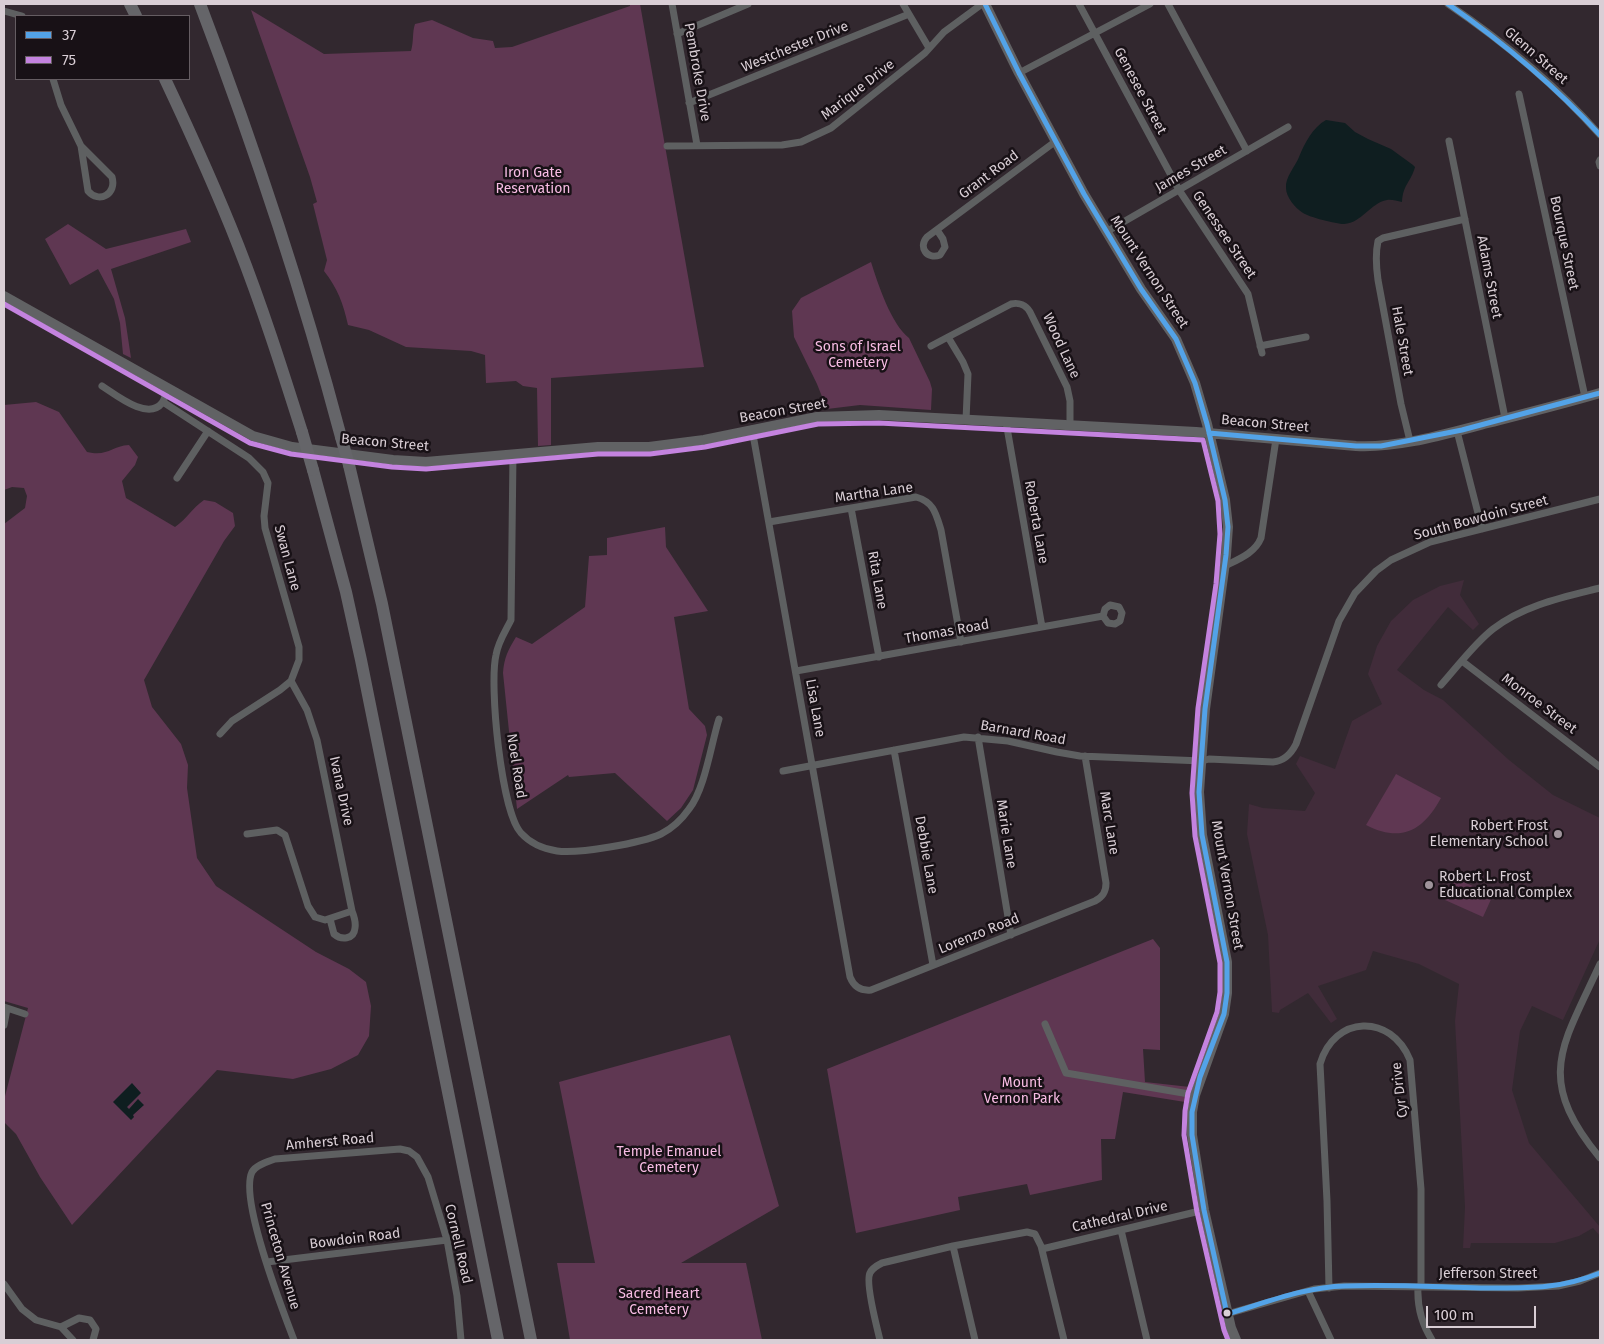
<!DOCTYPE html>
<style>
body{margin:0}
#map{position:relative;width:1604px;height:1344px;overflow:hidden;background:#32282f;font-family:"Fira Sans",sans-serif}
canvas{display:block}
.frame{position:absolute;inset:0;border:5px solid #d9ced5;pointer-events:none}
.legend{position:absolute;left:15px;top:15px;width:175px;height:65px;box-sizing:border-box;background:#181116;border:1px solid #655d62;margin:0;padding:6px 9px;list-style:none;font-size:15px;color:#d9ced5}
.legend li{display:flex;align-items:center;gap:10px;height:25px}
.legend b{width:25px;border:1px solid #655d62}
.scale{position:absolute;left:1426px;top:1306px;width:110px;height:22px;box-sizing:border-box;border:2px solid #d9ced5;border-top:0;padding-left:6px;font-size:15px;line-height:18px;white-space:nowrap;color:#d9ced5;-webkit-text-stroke:4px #181116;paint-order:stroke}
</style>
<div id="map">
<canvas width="1604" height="1344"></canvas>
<div class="frame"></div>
<ul class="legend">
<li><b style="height:6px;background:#53a3e8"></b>37</li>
<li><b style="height:6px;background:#c483df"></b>75</li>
</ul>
<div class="scale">100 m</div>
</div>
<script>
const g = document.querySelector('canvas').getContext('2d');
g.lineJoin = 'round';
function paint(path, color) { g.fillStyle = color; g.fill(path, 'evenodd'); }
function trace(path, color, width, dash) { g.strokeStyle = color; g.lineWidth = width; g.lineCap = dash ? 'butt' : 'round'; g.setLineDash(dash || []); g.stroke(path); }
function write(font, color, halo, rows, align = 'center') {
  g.font = font + ' "Fira Sans",sans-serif'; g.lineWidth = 5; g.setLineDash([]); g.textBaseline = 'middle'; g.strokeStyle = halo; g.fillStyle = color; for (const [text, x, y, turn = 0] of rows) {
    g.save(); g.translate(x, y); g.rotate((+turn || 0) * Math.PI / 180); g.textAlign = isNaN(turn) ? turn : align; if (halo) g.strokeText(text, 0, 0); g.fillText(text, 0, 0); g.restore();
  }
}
paint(new Path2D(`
 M1464 580 1460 595 1479 624 1473 630 1448 607 1397 670 1424 690 1443 700 1509 760 1553 795 1600 818V939L1563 1020 1532 1006 1520 1031 1512 1090 1529 1143 1600 1227V1236L1593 1228 1579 1236 1555 1243H1471L1470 1248H1463L1465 1207 1455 1021 1459 984 1419 964 1373 951 1366 970 1318 986 1337 1019 1331 1023 1308 993 1280 1010 1279 1013 1272 1012 1268 935 1247 834 1249 804 1263 808 1305 811 1315 793 1296 764 1300 756 1335 769 1352 721 1382 704 1368 674 1377 646 1391 621 1413 600 1440 586Z`), '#412c3a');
paint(new Path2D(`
 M630 4H640L704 367 551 378V445L538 446 537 388 523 386 516 381 486 383 485 355 471 351 406 347 369 330 348 325C343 303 338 289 324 271L327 260 313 204 317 202 310 177 251 10 324 54 411 51C414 41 412 33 415 24L432 20 473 38 493 41 495 48 512 47 630 6Z
 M68 224 106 249 186 229 191 242 111 269 125 318 131 358 123 354 120 323 114 299 98 269 70 285 45 239Z
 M871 262C878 284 891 324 909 338L930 382 932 389 931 410 860 405 827 409 817 384 794 337 792 311 801 298Z
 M36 402 59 412 87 452C108 457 111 446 129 445L138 457 135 465 122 481 126 498 175 527C187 519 192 508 204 500L215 502 233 513 235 526 224 541 144 680 152 707 181 744 188 765 187 788 197 858 216 886 316 952 349 969 366 982 371 1006 369 1036 358 1055 331 1069 293 1079 217 1070 72 1225 40 1177 16 1134 4 1122V1100L28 1008 4 1001V524L25 508 27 496 24 488 12 487 4 490V405Z
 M665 527 666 547 708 611 674 617 689 709 705 726 707 735 693 790 681 808 667 821 615 773 569 777 568 775 517 809 503 673C504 658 508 650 516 637L532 644 585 607 589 556 607 555V538Z
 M1396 774 1441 798C1423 831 1401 843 1366 825Z
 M1455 878 1493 895 1483 917 1445 900Z
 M1153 939 1160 948V1050L1143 1049 1145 1082 1190 1087 1185 1102 1123 1092 1115 1139H1101L1102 1180 1030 1195 1027 1184 958 1197 960 1210 856 1233 827 1069Z
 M730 1035 779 1206 681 1263H746L762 1340H570L557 1263H595L559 1082Z`), '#5f3752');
paint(new Path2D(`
 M1326 120 1345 123 1355 132 1368 139 1391 149 1413 165 1415 167C1411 182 1403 184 1402 202 1397 201 1391 199 1387 200 1370 203 1362 223 1344 224 1336 224 1309 217 1303 213 1295 208 1286 197 1286 188 1285 177 1295 167 1299 157 1304 144 1313 127 1326 120Z
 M132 1083 141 1093 127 1107 129 1109 138 1099 144 1105 133 1115 134 1117 131 1120 113 1102Z`), '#0f1e20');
trace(new Path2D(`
 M672 4 697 145
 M903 4 929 48
 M1079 4 1179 190 1248 294 1262 353
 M1168 4 1247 151
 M1448 4C1504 42 1555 84 1600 135
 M4 11 22 16
 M677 34 748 4
 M1019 73 1150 4
 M53 79 61 105 81 146 112 177C117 194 99 204 88 191L81 146
 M1519 94 1585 397
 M689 103 909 14
 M1449 141 1505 418
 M667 146 782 145 801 142 831 128 925 53 944 32 982 4
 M1600 160 1599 162 1600 166
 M937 230 943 239 945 247 940 255C927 260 918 247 927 237L1056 141
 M1106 232 1288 127
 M931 346 948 337
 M1260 346 1306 337
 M102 386C116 395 148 421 162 403 165 399 166 392 167 388
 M163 402 249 458 263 472 268 483 264 516 265 528 299 647V660L291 681 280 690 232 721 220 734
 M966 420 968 374 963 362 948 337 1011 304C1019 302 1026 305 1030 312L1067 387 1070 401V425
 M1006 422 1042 627
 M752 429 850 977C854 987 861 991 871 990L1095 901C1103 897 1106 892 1106 883L1085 756
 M1457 431 1482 529
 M1410 441 1401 404 1378 280C1376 266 1375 255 1378 241L1383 238 1465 219
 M513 454 511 620C505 632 498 642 496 655 489 684 501 811 521 833 530 843 544 849 557 851 578 854 642 843 661 834 673 828 682 819 689 809 705 789 711 744 719 719
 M177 478 208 431
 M851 508 879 657
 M769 522 916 497C934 502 936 514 941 530L961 642
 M1225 566C1239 559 1255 553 1261 538L1276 439
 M1462 661 1600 767
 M796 671 1103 616 1105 609 1110 605 1119 607 1122 613 1120 621 1115 624 1108 623 1103 616
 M1441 685C1458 666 1474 644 1493 629 1524 605 1564 597 1600 588
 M978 737 1011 935
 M894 750 933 965
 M783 771 964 737 1008 741 1057 752 1080 756 1202 761 1209 759 1273 762C1284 761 1291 754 1296 744L1339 621 1355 593 1376 571 1391 560 1430 542 1600 499
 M247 834 277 830 285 835 308 906 315 917 325 920 352 911 317 740 307 710 291 681
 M330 919 334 934C341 940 354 940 355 928 356 922 354 916 352 911
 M1600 964C1562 1047 1534 1078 1600 1158
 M4 1007 25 1014
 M1045 1024 1066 1073 1195 1095
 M4 1025 7 1009
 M1121 1230 1147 1340
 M1042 1249 1204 1210
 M267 1262 447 1240
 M4 1284 22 1309 36 1320 61 1327 79 1318 90 1320 96 1329 93 1340
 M1418 1287C1417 1307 1421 1323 1432 1340
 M1329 1288 1327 1201 1320 1064C1334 1015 1391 1013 1410 1060L1421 1189V1287
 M1308 1291 1331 1340
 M1227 1314 1314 1289 1344 1286 1518 1288 1558 1286 1580 1281 1600 1273
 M61 1327 73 1340
 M294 1340C283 1311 239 1199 252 1172 256 1165 267 1162 275 1159L400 1149 409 1151 417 1157 428 1177 447 1240 457 1296 461 1340
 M880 1340C877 1328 865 1282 870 1273 872 1268 878 1265 882 1263L953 1246
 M975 1340 953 1246 1027 1232 1035 1234 1041 1246 1064 1340`), '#5e6061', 7);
trace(new Path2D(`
 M985 4 1019 73 1084 194 1141 289 1176 339 1195 383 1207 424 1225 500 1228 527 1226 555 1205 709 1199 792 1202 835 1227 962V993L1224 1014 1195 1095 1192 1112V1135L1204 1210 1231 1328 1236 1340
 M4 296 253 436 292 447 393 460 426 462 598 447H649L704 440 817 417 879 415 1196 432 1356 446C1400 448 1445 434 1488 423 1526 413 1563 404 1600 393`), '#616264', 10);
trace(new Path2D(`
 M130 4 136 16
 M200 4C254 146 302 290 341 437
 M165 79C191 134 216 189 238 245 262 306 282 369 302 432
 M349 465 382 604 531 1340
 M313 470 346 592 361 660 498 1340`), '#656569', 12);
trace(new Path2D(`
 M302 432 313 470
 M341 437 349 465`), '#656569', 12);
trace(new Path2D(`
 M985 4 1019 73 1084 194 1141 289 1176 339 1195 383 1207 424 1225 500 1228 527 1226 555 1205 709 1199 792 1202 835 1227 962V993L1224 1014 1200 1077 1192 1112V1135L1204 1210 1227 1314C1265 1303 1304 1287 1345 1286 1390 1284 1436 1287 1481 1288 1525 1288 1558 1290 1600 1273
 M1448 4C1504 43 1554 85 1600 135
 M1209 433 1356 446H1381L1462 430 1600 393`), '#53a3e8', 5);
trace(new Path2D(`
 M4 304 250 443 291 454 392 467 426 469 598 454H650L705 447 818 424 879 423 1203 440 1218 501 1220 534 1216 584 1198 708 1192 793 1195 836 1220 963V992L1217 1012 1188 1093 1185 1111 1184 1135 1197 1212 1224 1330 1228 1340`), '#c483df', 5);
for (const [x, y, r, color] of [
 [1558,834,5,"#9f949b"],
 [1429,885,5,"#9f949b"],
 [1227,1313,4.5,"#d9ced5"]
]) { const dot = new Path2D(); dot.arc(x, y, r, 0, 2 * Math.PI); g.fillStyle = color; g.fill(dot); trace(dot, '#181116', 2); }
write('14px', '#d9ced5', '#181116', [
 ["Westchester Drive",795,47,-22],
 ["Glenn Street",1536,56,41],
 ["Pembroke Drive",697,72,80],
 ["Marique Drive",858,90,-38],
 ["Genesee Street",1140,91,62],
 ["James Street",1191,169,-30],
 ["Grant Road",989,175,-37],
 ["Genessee Street",1224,235,56],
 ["Bourque Street",1564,243,78],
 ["Mount Vernon Street",1149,272,57],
 ["Adams Street",1489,277,79],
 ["Hale Street",1402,341,80],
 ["Wood Lane",1061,346,65],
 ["Beacon Street",783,411,-10],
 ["Beacon Street",1265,424,5],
 ["Beacon Street",385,443,5],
 ["Martha Lane",874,493,-8],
 ["South Bowdoin Street",1481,518,-15],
 ["Roberta Lane",1036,522,80],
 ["Swan Lane",287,558,75],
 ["Rita Lane",877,580,80],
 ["Thomas Road",947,632,-10],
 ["Monroe Street",1539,704,37],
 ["Lisa Lane",815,708,80],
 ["Barnard Road",1023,733,10],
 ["Noel Road",516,766,81],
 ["Ivana Drive",341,791,78],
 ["Marc Lane",1109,823,81],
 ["Marie Lane",1006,834,81],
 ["Debbie Lane",926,855,80],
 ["Mount Vernon Street",1227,885,80],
 ["Lorenzo Road",979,934,-22],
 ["Cyr Drive",1400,1090,-97],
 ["Amherst Road",330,1142,-5],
 ["Cathedral Drive",1120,1217,-13],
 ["Bowdoin Road",355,1239,-7],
 ["Cornell Road",458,1244,77],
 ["Princeton Avenue",280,1256,74],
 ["Jefferson Street",1488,1274]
]);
write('14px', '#f8bce4', '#181116', [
 ["Iron Gate",533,173],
 ["Reservation",533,189],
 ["Sons of Israel",858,347],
 ["Cemetery",858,363],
 ["Mount",1022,1083],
 ["Vernon Park",1022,1099],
 ["Temple Emanuel",669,1152],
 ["Cemetery",669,1168],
 ["Sacred Heart",659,1294],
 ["Cemetery",659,1310]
]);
write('14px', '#d9ced5', '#181116', [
 ["Robert Frost",1548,826],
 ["Elementary School",1548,842],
 ["Robert L. Frost",1439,877,"left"],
 ["Educational Complex",1439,893,"left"]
], 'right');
</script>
